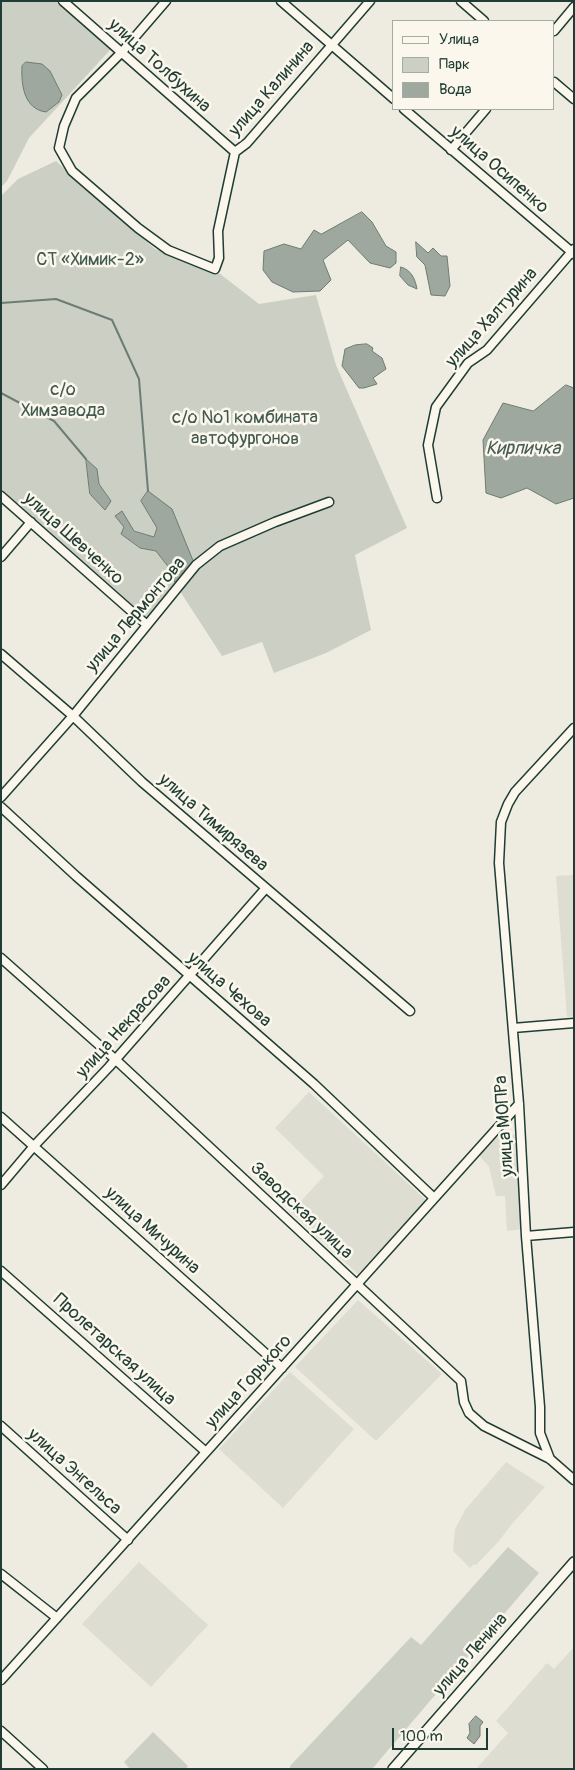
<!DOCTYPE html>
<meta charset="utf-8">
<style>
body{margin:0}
#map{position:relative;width:575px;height:1770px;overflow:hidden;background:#eeece1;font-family:Pangolin,sans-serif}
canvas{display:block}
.frame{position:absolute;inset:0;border:2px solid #1f3d34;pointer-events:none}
.legend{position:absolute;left:392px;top:20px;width:162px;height:90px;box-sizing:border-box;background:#fbf7ec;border:1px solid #a3ada2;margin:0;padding:6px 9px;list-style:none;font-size:15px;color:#1f3d34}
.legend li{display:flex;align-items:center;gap:10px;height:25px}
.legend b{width:25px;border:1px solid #a3ada2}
.scale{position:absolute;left:392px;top:1728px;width:96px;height:22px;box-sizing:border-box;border:2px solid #1f3d34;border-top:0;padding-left:6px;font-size:15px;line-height:18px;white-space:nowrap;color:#1f3d34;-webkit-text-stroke:4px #fbf7ec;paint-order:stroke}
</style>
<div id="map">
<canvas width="575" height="1770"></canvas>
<div class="frame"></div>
<ul class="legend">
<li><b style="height:6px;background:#fbf7ec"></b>Улица</li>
<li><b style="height:14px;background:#cbcfc4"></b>Парк</li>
<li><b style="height:14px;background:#9fa89f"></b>Вода</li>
</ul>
<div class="scale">100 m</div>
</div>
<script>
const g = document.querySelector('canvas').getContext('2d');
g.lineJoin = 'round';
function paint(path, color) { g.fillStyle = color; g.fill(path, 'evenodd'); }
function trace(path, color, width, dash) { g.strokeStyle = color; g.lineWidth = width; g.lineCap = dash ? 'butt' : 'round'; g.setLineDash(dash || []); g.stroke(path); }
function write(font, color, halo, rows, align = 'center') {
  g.font = font + ' Pangolin,sans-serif'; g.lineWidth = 5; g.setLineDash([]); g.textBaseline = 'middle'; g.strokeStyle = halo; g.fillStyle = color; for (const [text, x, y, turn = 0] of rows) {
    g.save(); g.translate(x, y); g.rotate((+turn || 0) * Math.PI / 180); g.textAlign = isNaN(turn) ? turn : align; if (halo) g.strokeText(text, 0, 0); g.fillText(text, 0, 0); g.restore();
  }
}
paint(new Path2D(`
 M573 875 574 1016 567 1017 556 876Z
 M309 1092 426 1200 358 1274 291 1212 324 1176 275 1128Z
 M517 1134 522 1229 507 1231 505 1196H496L489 1167 478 1154 494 1138Z
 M358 1300 442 1374 376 1441 295 1367Z
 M290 1372 354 1429 283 1508 219 1449Z
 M506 1462 545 1487 511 1525 499 1541 476 1565 474 1564 470 1568 453 1551 455 1529 465 1510Z
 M139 1562 208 1625 151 1687 82 1624Z
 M574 1647V1769H476L508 1733 496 1721 547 1663 554 1669Z`), '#ddddd2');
paint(new Path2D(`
 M1 1H56L111 49 29 138 7 181 1 187Z
 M56 161 155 249 215 270 259 304 316 295 336 365 407 528 355 555 371 630 326 653 274 673 262 642 222 656 176 585 145 619 1 493V196L18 179ZM97 469 99 484 111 501 90 494ZM141 501 194 563 170 569 156 551 140 548 122 535 124 527 154 537 157 528Z
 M508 1547 539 1573 372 1769H290V1766L411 1637 421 1645Z
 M153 1732 188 1766 186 1769H130L124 1762Z`), '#cbcfc4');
const water = new Path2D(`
 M26 62 42 64 50 71 62 95 59 102 46 112C24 109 21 85 22 66Z
 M362 212 372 222 386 246 396 252V263L390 268 370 263 348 240 323 260 331 280 320 291 293 292 272 282 263 270 264 251 284 244 301 249 314 230 321 234Z
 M416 242 428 253 433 248 441 256H447L450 286 445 296 431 295 425 265 417 257Z
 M401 267C411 270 415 278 417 289L408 285 400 276Z
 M367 344 373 348 372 351 382 358 386 369 373 378 377 384 364 388H359L342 366 345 349 355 345Z
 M566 385 574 388V498L556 504 527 488 501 498 486 493 483 440 503 403 533 411Z
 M86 459 97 469 99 484 111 501 105 510 90 494Z
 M148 491 172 509 194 563 176 585 170 569 156 551 140 548 121 534 124 527 115 516 122 511 134 531 154 537 157 528 141 501Z
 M476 1716 483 1722 480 1726V1736L474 1744 467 1738 470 1733 469 1724Z`);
paint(water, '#9fa89f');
trace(water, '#6c7d74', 1);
trace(new Path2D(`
 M1 303 56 299 112 320 139 379 148 491
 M1 393 54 421 86 459`), '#6c7d74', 2);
const minor = new Path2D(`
 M63 1 235 152
 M166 1 122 52 76 98 64 126 59 148 72 171 138 228 168 250 215 269 219 258 218 231 235 152 247 143 370 1
 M281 1 394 99
 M461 1 484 21
 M554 31 574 7
 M554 82 574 99
 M404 109 574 254
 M451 150 486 109
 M1 496 147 625
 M437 498 428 445 436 407 468 363 487 350 574 249
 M1 557 31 522
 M1 654 73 716 142 782 410 1011
 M1 797 73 716 196 565 220 546 275 522 329 502
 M1 807 76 876 314 1084 434 1198
 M1 958 116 1060 461 1381 464 1402 469 1413 484 1426 550 1459 574 1480
 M513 1028 574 1023
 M1 1117 282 1368
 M1 1185 34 1146 109 1067 266 888
 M526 1236 574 1232
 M1 1271 206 1452
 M1 1426 128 1540
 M550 1459 540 1433V1407L526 1236 519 1104 499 863 501 822 508 804 515 792 574 728
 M1 1574 57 1618
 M1 1680 519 1104
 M1 1731 43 1769`);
const major = new Path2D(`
 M393 1769 574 1562`);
trace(minor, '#1f3d34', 11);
trace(major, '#1f3d34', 12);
trace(minor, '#fbf7ec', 8);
trace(major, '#fbf7ec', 9);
write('18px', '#1f3d34', '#fbf7ec', [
 ["улица Толбухина",159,66,42],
 ["улица Калинина",272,89,-49],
 ["улица Осипенко",499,170,41],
 ["улица Халтурина",492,318,-48],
 ["улица Шевченко",73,539,42],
 ["улица Лермонтова",136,615,-50],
 ["улица Тимирязева",213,823,41],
 ["улица Чехова",229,990,41],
 ["улица Некрасова",124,1027,-48],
 ["улица МОПРа",505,1126,-94],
 ["Заводская улица",301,1211,43],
 ["улица Мичурина",152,1231,42],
 ["Пролетарская улица",114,1350,42],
 ["улица Горького",249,1382,-48],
 ["улица Энгельса",74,1472,42],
 ["улица Ленина",471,1655,-49]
]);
write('18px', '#415a51', '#fbf7ec', [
 ["СТ «Химик-2»",90,260],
 ["с/о",63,390],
 ["Химзавода",63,411],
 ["с/о №1 комбината",245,418],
 ["автофургонов",245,439]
]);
write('italic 19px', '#455d54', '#fbf7ec', [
 ["Кирпичка",523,449]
]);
</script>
